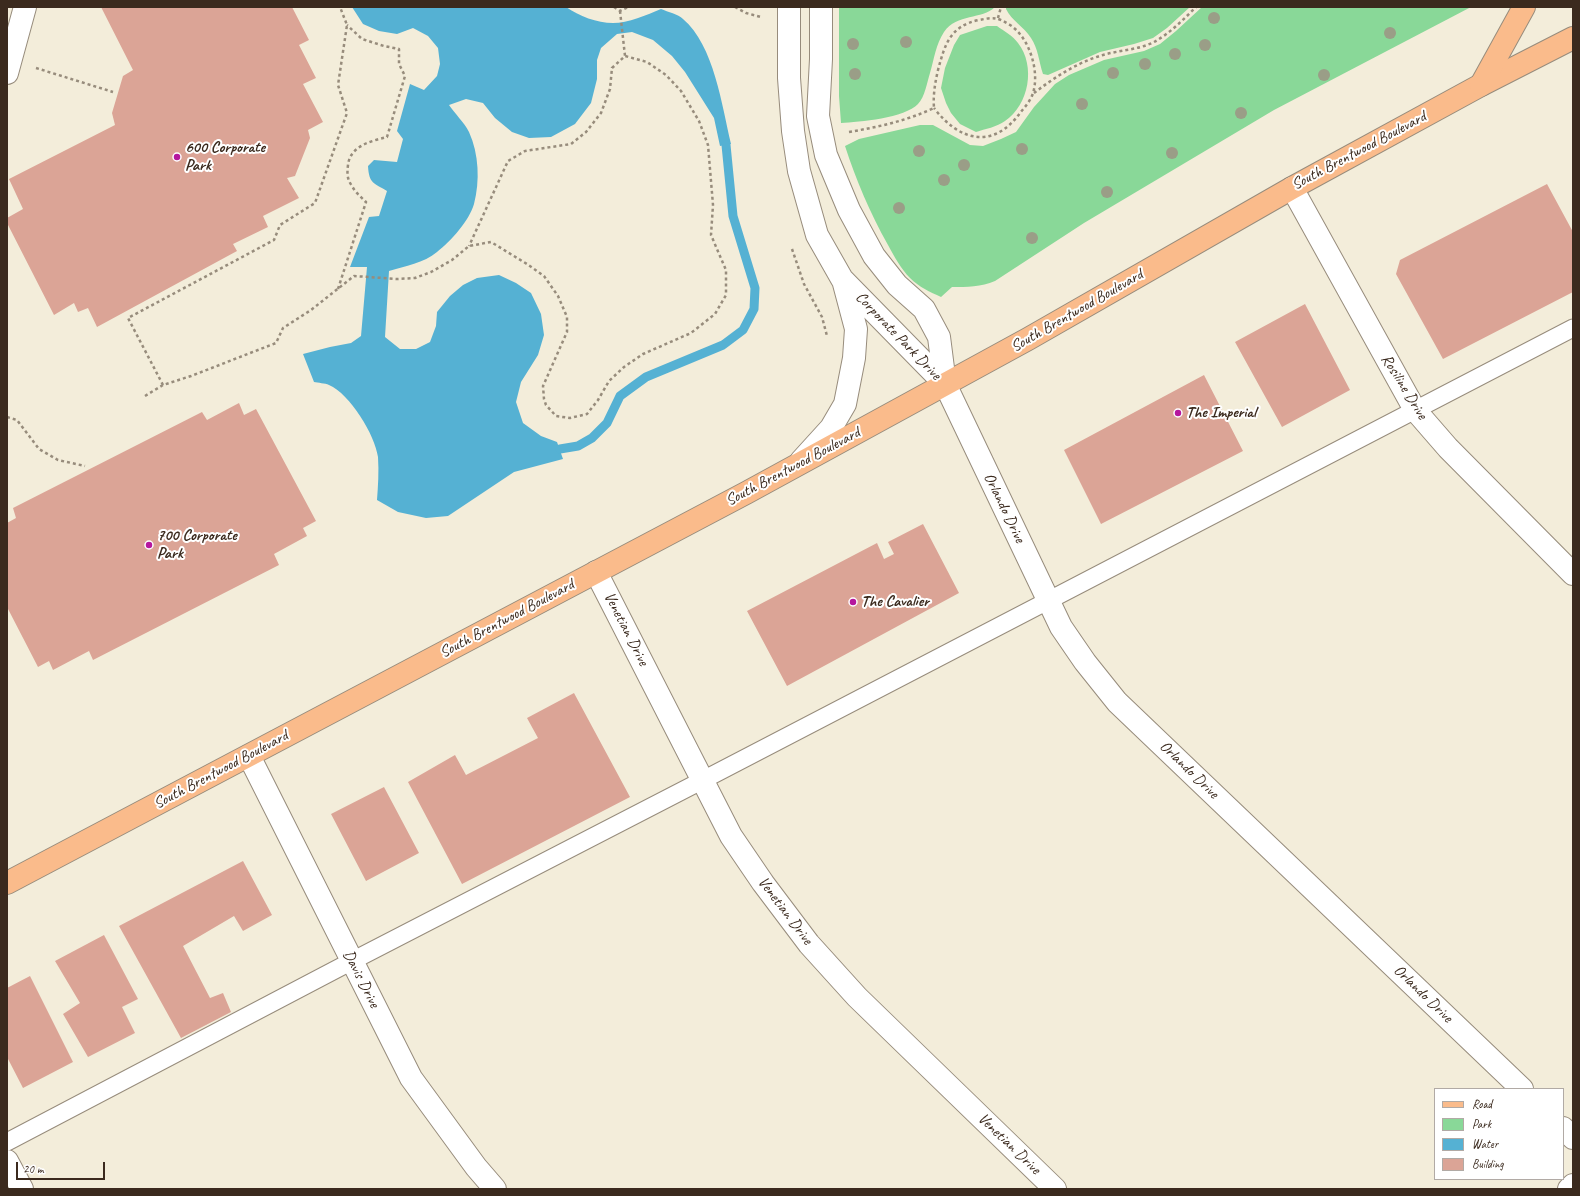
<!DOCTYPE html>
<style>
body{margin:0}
#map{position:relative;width:1580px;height:1196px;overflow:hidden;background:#f3edda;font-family:Caveat,sans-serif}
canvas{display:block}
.frame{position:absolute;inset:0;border:8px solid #3b2a1e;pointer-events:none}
.legend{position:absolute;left:1434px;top:1088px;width:130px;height:92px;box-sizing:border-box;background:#fff;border:1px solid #b1aaa5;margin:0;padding:5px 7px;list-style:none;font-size:12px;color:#3b2a1e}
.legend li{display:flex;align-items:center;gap:8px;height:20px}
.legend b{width:20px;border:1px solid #b1aaa5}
.scale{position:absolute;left:16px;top:1162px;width:89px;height:18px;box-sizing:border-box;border:2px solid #3b2a1e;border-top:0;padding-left:5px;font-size:12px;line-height:14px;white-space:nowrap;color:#3b2a1e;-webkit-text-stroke:3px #fff;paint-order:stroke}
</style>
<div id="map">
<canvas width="1580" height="1196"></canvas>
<div class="frame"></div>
<ul class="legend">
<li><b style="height:5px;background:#fabb8b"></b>Road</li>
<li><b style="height:11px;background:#89d898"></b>Park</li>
<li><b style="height:11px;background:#55b1d3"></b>Water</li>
<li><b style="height:11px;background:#dba496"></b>Building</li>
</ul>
<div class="scale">20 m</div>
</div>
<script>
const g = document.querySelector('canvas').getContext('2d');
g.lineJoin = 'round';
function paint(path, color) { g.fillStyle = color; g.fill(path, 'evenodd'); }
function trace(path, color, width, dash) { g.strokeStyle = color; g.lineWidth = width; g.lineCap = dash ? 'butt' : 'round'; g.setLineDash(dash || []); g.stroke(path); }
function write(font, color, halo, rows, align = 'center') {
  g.font = font + ' Caveat,sans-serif'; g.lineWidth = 4; g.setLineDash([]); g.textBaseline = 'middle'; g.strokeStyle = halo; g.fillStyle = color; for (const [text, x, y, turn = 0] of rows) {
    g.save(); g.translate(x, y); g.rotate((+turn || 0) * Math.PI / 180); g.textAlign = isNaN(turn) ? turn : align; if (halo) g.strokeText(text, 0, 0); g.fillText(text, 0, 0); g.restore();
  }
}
paint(new Path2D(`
 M839 7H995C982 20 957 13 944 32 936 44 934 59 930 73 927 82 925 97 918 104 905 118 859 122 841 123L839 96Z
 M1006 7H1190L1167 28 1153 38 1134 44 1100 52 1048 75 1043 74C1039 62 1038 48 1031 38 1023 26 1012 21 1006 9Z
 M1202 7H1471L1274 110 1084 223 995 281C981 287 967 287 952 287L941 297C930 292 919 287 910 278 901 269 894 256 888 245 870 213 856 180 845 146L859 139 920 125H933L970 145 983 146 1001 139 1016 132 1034 107 1055 84 1069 75 1104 60 1144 51 1160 44 1176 31Z
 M987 26H997C1004 31 1013 36 1018 43 1036 66 1029 105 1005 121 997 127 985 129 976 132L960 124 951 113 946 103 941 88 945 68 954 45 960 35Z`), '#89d898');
paint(new Path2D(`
 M352 7H566C579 16 597 23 613 23 628 23 647 15 661 9 668 12 678 14 683 19 714 45 722 106 731 144L720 146 714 118 685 72 672 56 653 40 632 32 617 34 601 48 597 60V79L591 103 575 124 551 137 529 138 512 132 495 118 483 103 466 99 449 105C455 114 464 122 469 132 479 154 480 181 474 204 469 221 451 241 437 252 424 263 405 266 389 271L385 337 400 349H416L430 342 436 326 437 312 450 296 463 285 477 278 499 275 516 283 531 293 541 314 544 335 538 355 521 382 516 402 523 423 541 436 557 442 563 459 514 472 448 516 426 518 398 512 377 500C378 486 379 472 378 457 375 435 350 394 329 385 325 383 318 383 314 382L303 354 330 347 351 343 361 336 367 267H350L369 217 379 216 387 191C374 183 369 184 368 166L374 160 397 162 403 139 397 131 410 84 424 90 437 76 440 64 438 48 428 36 413 28 397 34 379 31 363 24Z`), '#55b1d3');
trace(new Path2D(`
 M560 449 578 446 592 438 607 423 620 396 646 377 723 345 743 330 754 309 755 288 733 216 726 145`), '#55b1d3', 9);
paint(new Path2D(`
 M101 7H292L309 40 299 45 316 78 303 84 323 122 308 130 310 138 295 176 287 178 299 198 263 216 268 227 233 244 237 251 97 327 88 308 78 312 74 303 54 315 7 223V218L23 209 9 179 115 125 112 113 123 76 133 70Z
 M1547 184 1573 232V292L1443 359 1396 274 1400 260Z
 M1305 304 1350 390 1282 427 1235 342Z
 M1204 375 1243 451 1101 524 1064 450Z
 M239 403 244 415 256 409 316 521 303 528 307 536 274 554 279 565 93 660 89 651 53 670 49 661 38 667 7 607V523L16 518 13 508 202 412 207 420Z
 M923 524 959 593 787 686 747 611 877 543 884 559 894 554 888 542Z
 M574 693 630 797 462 884 408 782 455 755 466 775 538 738 527 718Z
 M384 787 419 853 366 881 331 814Z
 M243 861 272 915 243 931 234 916 183 946 210 998 223 993 231 1012 181 1038 119 926Z
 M104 935 138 999 122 1007 135 1033 88 1057 63 1014 80 1003 55 961Z
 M30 976 73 1062 23 1088 7 1057V988Z`), '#dba496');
const service = new Path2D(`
 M7 1142 352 961 703 780 1573 328`);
const minor = new Path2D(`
 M789 7V78L793 131 799 171 817 235 842 279 945 384
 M821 7V59L818 116 826 155 849 210 874 256 897 285 924 309 939 337 945 384 1061 627 1085 662 1117 702 1522 1089
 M7 73 25 7
 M1292 188 1415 410 1448 448 1573 574
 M801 461 831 428 845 404 854 358 856 329 843 280
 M596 572 731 836 763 883 809 944 857 997 1055 1189
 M249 756 411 1078 476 1167 495 1189
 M1563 1128 1573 1138
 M7 1161 22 1189
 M1569 1189 1573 1185`);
const primary = new Path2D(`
 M7 883 746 493 1028 339 1292 188 1481 85 1573 38`);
const motorway = new Path2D(`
 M1481 85 1524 7`);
trace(service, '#978c7c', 19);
trace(minor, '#978c7c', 24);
trace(primary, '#978c7c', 24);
trace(motorway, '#978c7c', 24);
trace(new Path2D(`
 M614 7 620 11 628 7
 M735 7 746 13 761 17
 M620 11 625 56
 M998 18 1001 7
 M36 68 113 92
 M1034 93C1055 77 1078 62 1103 55 1120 50 1138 50 1154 42 1169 34 1184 19 1196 7
 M849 132C878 127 906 121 934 108 933 95 935 83 938 70 945 44 950 26 979 20 994 17 997 17 1010 25 1029 37 1040 71 1033 93 1031 100 1025 107 1020 113 993 150 959 141 934 108
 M792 249 804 284 822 317 827 336
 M338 289 366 202C361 197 355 192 352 186 347 179 347 174 348 165 350 146 371 141 387 137L405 76 399 64V49L384 46 362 39 347 25
 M163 385 128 318 274 240 280 225 315 203 347 113 338 85 347 25 340 7
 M145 396 163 385 191 376 276 343 283 328 311 310 354 276 397 279 415 278 431 272 452 260 469 246 491 242 527 264 544 276 558 296 567 317V332L543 386 544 399 546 405 556 416 570 418 587 414 598 400 609 381 624 367 643 354 691 333 715 314 726 295V270L711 235 713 205 708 145 699 121 681 91 666 75 647 62 625 56 612 68 610 89 601 113 586 132 571 144 525 151 508 161 469 246
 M7 417 17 420 39 449 58 460 85 466`), '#978c7c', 2.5, [3, 3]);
trace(service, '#fff', 17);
trace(minor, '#fff', 22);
trace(primary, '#fabb8b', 22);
trace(motorway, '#fabb8b', 22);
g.fillStyle = '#9a9e87';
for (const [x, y] of [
 [1214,18],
 [1390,33],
 [906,42],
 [853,44],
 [1205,45],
 [1175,54],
 [1145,64],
 [1113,73],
 [855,74],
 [1324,75],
 [1082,104],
 [1241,113],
 [1022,149],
 [919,151],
 [1172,153],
 [964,165],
 [944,180],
 [1107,192],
 [899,208],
 [1032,238]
]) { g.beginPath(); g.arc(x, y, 6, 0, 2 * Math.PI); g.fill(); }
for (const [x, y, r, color] of [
 [177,157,4,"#b5179e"],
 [1178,413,4,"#b5179e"],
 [149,545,4,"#b5179e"],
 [853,602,4,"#b5179e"]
]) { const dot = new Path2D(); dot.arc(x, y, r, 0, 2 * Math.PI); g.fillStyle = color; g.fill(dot); trace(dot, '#fff', 1.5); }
write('bold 16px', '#3b2a1e', '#fff', [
 ["600 Corporate",185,148],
 ["Park",185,166],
 ["The Imperial",1186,413],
 ["700 Corporate",157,536],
 ["Park",157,554],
 ["The Cavalier",861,602]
], 'left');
write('16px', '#3b2a1e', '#fff', [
 ["South Brentwood Boulevard",1359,151,-28],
 ["South Brentwood Boulevard",1077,311,-30],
 ["Corporate Park Drive",898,336,46],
 ["Rosiline Drive",1404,387,58],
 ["South Brentwood Boulevard",793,467,-28],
 ["Orlando Drive",1004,508,64],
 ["South Brentwood Boulevard",507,619,-28],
 ["Venetian Drive",626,629,63],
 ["South Brentwood Boulevard",221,770,-28],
 ["Orlando Drive",1189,770,44],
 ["Venetian Drive",785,911,53],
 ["Davis Drive",361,979,63],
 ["Orlando Drive",1423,994,44],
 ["Venetian Drive",1009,1144,44]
]);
</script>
